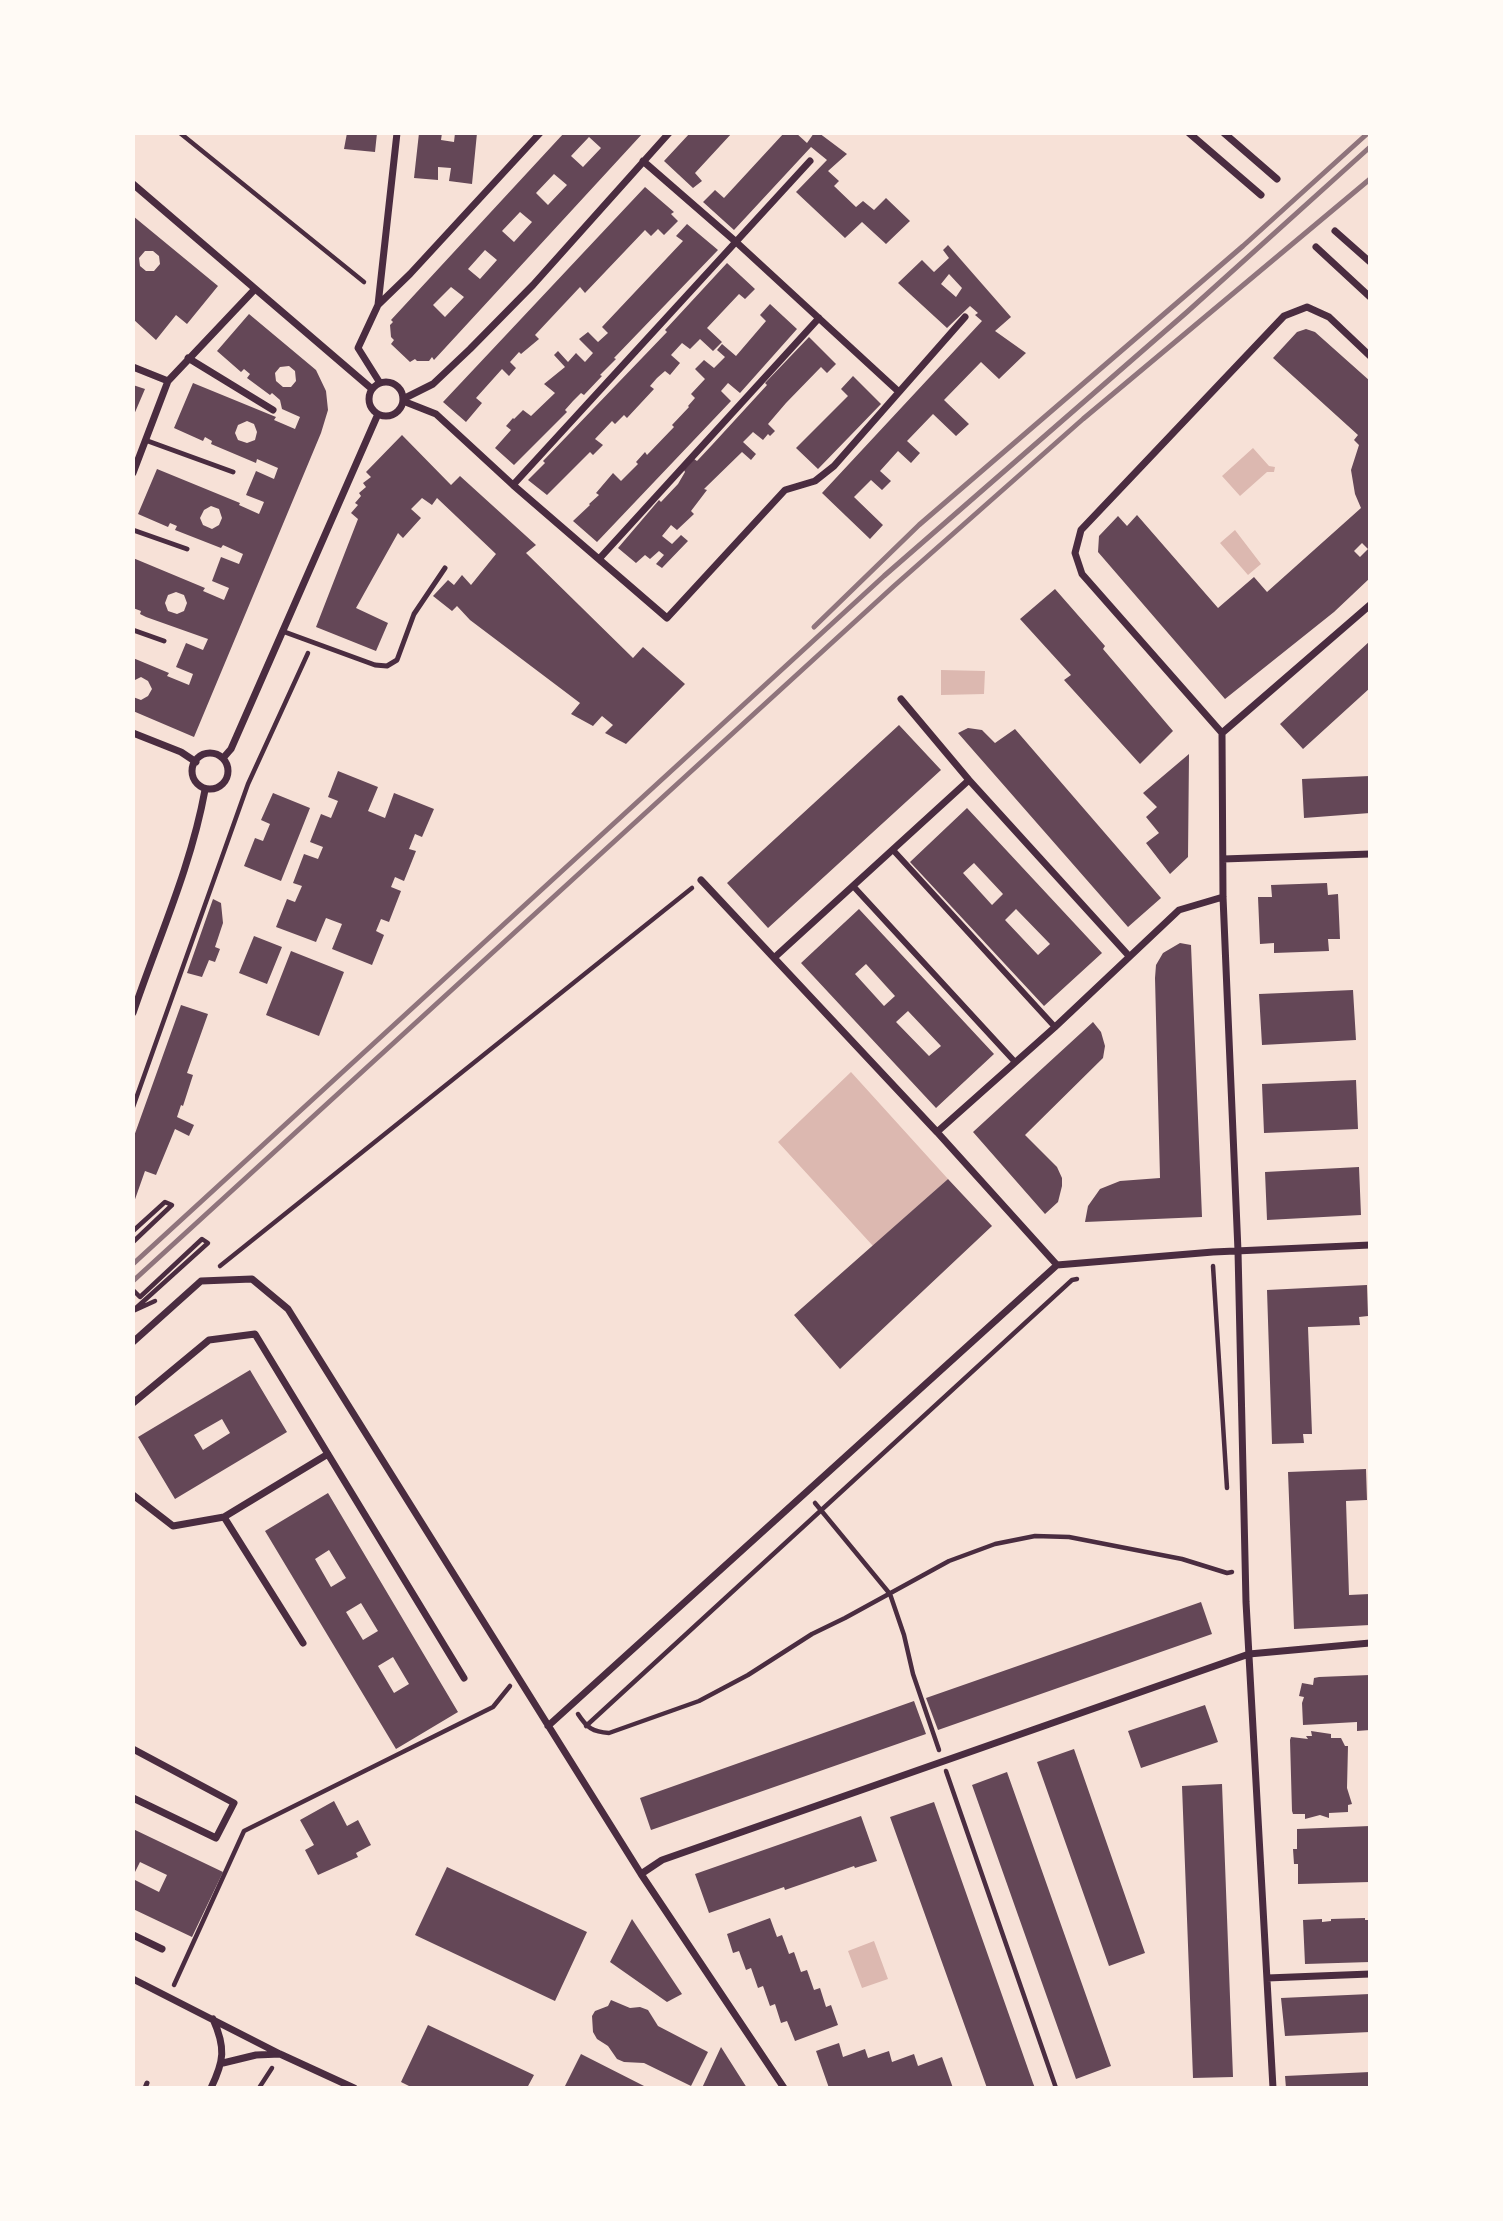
<!DOCTYPE html>
<style>
body{margin:0}
#map{position:relative;width:1503px;height:2221px;overflow:hidden;background:#f7e1d7;font-family:"Archivo Narrow",sans-serif}
canvas{display:block}
.frame{position:absolute;inset:0;border:135px solid #fffaf5;pointer-events:none}
</style>
<div id="map">
<canvas width="1503" height="2221"></canvas>
<div class="frame"></div>
</div>
<script>
const g = document.querySelector('canvas').getContext('2d');
g.lineJoin = 'round';
function paint(path, color) { g.fillStyle = color; g.fill(path, 'evenodd'); }
function trace(path, color, width, dash) { g.strokeStyle = color; g.lineWidth = width; g.lineCap = dash ? 'butt' : 'round'; g.setLineDash(dash || []); g.stroke(path); }
paint(new Path2D(`
 M1253 448 1269 466 1275 467 1274 472H1267L1240 496 1222 476Z
 M1235 530 1261 564 1248 575 1220 543Z
 M941 670 985 671 984 694 941 695Z
 M851 1072 948 1179 873 1246 778 1142Z
 M874 1941 888 1979 862 1988 848 1951Z`), '#dcb8b0');
paint(new Path2D(`
 M347 133H377L375 152 344 149Z
 M419 133H442L441 140 454 142 455 133H477L472 184 449 181 451 168 438 167V180L414 178Z
 M564 133H643L434 360 432 357 429 361H417L415 359 410 362 391 344 394 340 391 337 390 325 393 322 391 320ZM589 137 601 148 583 167 571 156ZM554 174 567 185 548 205 536 193ZM520 212 532 222 514 242 502 231ZM485 250 497 260 480 279 468 269ZM451 287 464 297 445 317 433 305Z
 M690 133H732L695 173 702 181 693 188 664 161Z
 M784 133H796L807 143 814 133H819L847 154 828 171 839 181 834 186 856 207 863 201 874 210 886 198 910 221 886 244 862 222 845 238 796 192 827 160 811 147 734 230 703 202 715 190 724 198Z
 M645 187 674 212 671 214 678 221 664 235 658 229 651 236 645 230 585 293 580 287 535 335 539 339 521 354 519 352 510 362 516 368 509 376 502 369 476 398 482 403 466 422 443 402Z
 M133 216 218 286 187 324 176 315 156 340 133 319ZM145 251H153L159 256 160 264 154 271H146L140 266 139 258Z
 M687 224 718 250 614 358 616 359 600 375 602 376 584 395 581 393 573 401 565 410 567 412 514 465 495 448 511 430 506 426 513 418 514 419 523 410 531 416 555 393 544 384 565 367 554 355 558 351 568 362 576 353 585 362 593 353 579 339 588 332 598 342 608 333 602 327 683 241 676 236Z
 M948 245 1011 317 995 331 1026 353 999 379 981 362 944 400 969 424 956 436 933 414 907 441 920 453 911 463 898 451 880 471 891 481 882 490 871 480 854 497 883 525 870 539 822 493 982 321 975 315 978 313 970 306 947 328 898 283 922 260 934 272 949 258 943 250ZM949 274 962 288 956 297 941 284Z
 M727 263 755 289 745 299 739 294 707 328 722 342 713 351 700 339 690 349 682 343 671 355 680 363 670 375 665 371 657 378 650 386 654 389 627 418 624 415 615 424 612 421 595 439 603 445 593 455 590 452 547 495 528 480 545 463 543 461 667 332 665 330Z
 M770 304 797 329 740 393 728 383 721 391 731 401 597 542 573 521 590 505 589 504 599 495 596 493 613 473 621 481 638 464 636 462 645 452 647 455 674 427 672 425 689 407 688 406 695 398 691 394 705 379 695 369 704 360 714 368 725 357 717 350 722 344 736 356 766 321 760 315Z
 M249 314 316 370 326 391 328 410 321 433 194 737 133 711V697L141 700 148 696 152 689 148 681 141 677 133 681V658L169 673 167 676 189 685 193 674 176 667 186 643 203 650 208 639 146 617 140 614 141 611 133 608V558L205 588 203 591 224 600 229 588 212 581 221 557 239 564 243 554 223 545 221 548 175 530 177 526 170 523 168 527 138 514 157 469 240 503 239 505 259 514 264 502 246 495 256 471 274 479 278 468 257 459 256 463 211 444 212 441 205 437 203 441 174 428 193 383 276 417 274 420 295 429 300 417 282 409 280 400 272 393 270 395 247 378 250 374 244 369 241 372 217 351ZM289 366 295 371 296 381 291 387H283L276 381 275 373 280 367ZM247 421 254 424 257 432 255 440 247 443 238 440 235 433 238 425ZM211 506 219 509 222 518 219 525 212 529 203 525 200 518 204 510ZM176 592 184 595 187 603 184 611 177 614 168 611 165 603 168 595Z
 M1306 329 1315 332 1370 381V578L1334 612 1225 699 1098 552 1099 536 1118 516 1127 526 1137 515 1218 608 1254 577 1267 592 1361 508 1355 494 1351 470 1359 445 1354 440 1358 435 1273 358 1297 332ZM1362 543 1368 549 1360 557 1354 551Z
 M809 337 836 364 827 373 821 367 786 403 768 424 775 431 770 436 768 434 763 440 753 432 743 442 756 454 751 460 742 452 704 489 707 490 691 511 694 514 677 530 671 525 662 536 672 544 681 535 688 541 662 568 656 564 664 555 659 551 650 559 645 555 636 563 618 548 659 500 661 502 678 484 685 472 684 470 694 459 697 461 712 445 767 385 765 383Z
 M853 376 881 404 818 469 796 448 848 396 841 389Z
 M133 385 145 389 133 417Z
 M402 435 451 485 460 476 536 545 526 553 633 658 643 647 685 684 626 744 605 733 613 725 602 716 593 726 571 714 580 703 470 620 457 606 452 611 433 596 448 580 454 585 462 575 471 585 496 554 437 498 432 505 422 498 411 509 421 518 403 538 398 533 356 608 388 623 376 651 316 627 358 519 351 513 358 505 355 503 361 496 359 493 366 487 363 483 371 477 366 472Z
 M1055 589 1105 646 1103 649 1173 731 1140 764 1064 680 1071 675 1020 619Z
 M1370 641V688L1303 749 1280 724Z
 M899 725 941 770 768 928 727 883Z
 M968 728 982 730 995 743 1015 729 1161 898 1128 927 958 733Z
 M1189 754 1188 857 1170 874 1146 843 1159 833 1146 817 1157 807 1143 793Z
 M338 771 378 787 368 811 385 818 394 793 434 809 422 837 415 834 409 849 416 851 404 881 395 877 391 887 401 891 389 922 381 919 376 931 384 935 372 965 332 949 342 924 326 918 316 942 276 927 287 899 295 902 302 886 293 883 304 854 318 859 323 847 310 842 321 814 331 818 338 801 328 797Z
 M1370 776V813L1304 818 1302 779Z
 M273 793 310 808 281 881 244 866 255 838 263 841 270 824 261 820Z
 M967 808 1102 953 1044 1006 910 862ZM974 863 1003 894 992 905 963 873ZM1016 909 1050 944 1038 955 1005 920Z
 M1327 883 1328 895 1338 894 1340 939H1328L1329 951 1274 953V943L1260 944 1258 897H1272L1271 885Z
 M213 899 221 903 223 923 215 947 220 949 215 962 209 960 202 977 187 973Z
 M859 909 994 1054 936 1108 801 963ZM866 964 895 996 884 1006 855 974ZM908 1011 941 1046 929 1056 896 1022Z
 M254 936 282 947 267 984 239 973Z
 M1180 943 1191 945 1202 1217 1085 1222 1088 1206 1100 1189 1120 1181 1160 1178 1155 978 1156 965 1163 953Z
 M291 951 344 972 319 1036 266 1015Z
 M1353 990 1356 1040 1262 1045 1259 994Z
 M181 1005 208 1014 187 1073 193 1075 183 1106 181 1105 177 1117 194 1125 189 1136 175 1129 156 1175 145 1171 133 1205V1139Z
 M1093 1022 1101 1032 1105 1046 1103 1058 1025 1135 1057 1167 1062 1178V1186L1058 1202 1045 1214 973 1132Z
 M1356 1080 1358 1129 1264 1133 1262 1084Z
 M1359 1167 1361 1215 1267 1220 1265 1172Z
 M948 1179 992 1226 840 1369 794 1315Z
 M1367 1285 1368 1316 1359 1317 1360 1325 1308 1327 1312 1434H1303L1304 1443 1272 1444 1267 1290Z
 M250 1370 287 1432 175 1499 138 1437ZM222 1419 230 1433 203 1450 194 1435Z
 M1366 1469 1367 1500 1346 1501 1349 1595 1370 1594V1625L1294 1629 1288 1472Z
 M328 1493 458 1712 396 1749 265 1531ZM329 1550 346 1578 331 1587 315 1559ZM361 1603 378 1631 363 1640 346 1612ZM393 1657 409 1684 394 1693 378 1666Z
 M1201 1602 1212 1634 938 1730 926 1698Z
 M1370 1675V1730L1357 1731V1722L1303 1725 1302 1703 1304 1697 1299 1696 1302 1683 1313 1685 1314 1678 1319 1677Z
 M914 1701 926 1734 651 1830 640 1798Z
 M1205 1705 1218 1742 1141 1768 1128 1731Z
 M1311 1731 1331 1734V1738H1341L1345 1746H1348L1347 1788 1352 1804 1348 1805V1812L1329 1813V1818L1320 1815 1305 1819V1814H1293L1292 1811 1290 1740 1291 1737 1308 1739 1306 1736H1312Z
 M1074 1749 1145 1953 1109 1966 1037 1762Z
 M1007 1772 1111 2066 1076 2079 972 1785Z
 M1222 1784 1233 2077 1193 2078 1182 1786Z
 M334 1801 347 1826 358 1820 371 1845 356 1853 358 1857 318 1875 305 1850 314 1845 300 1820Z
 M934 1802 1033 2083 1035 2088H987L890 1817Z
 M861 1816 877 1861 855 1868 854 1866 785 1890 784 1887 709 1913 695 1874Z
 M1370 1826V1882L1298 1884V1864H1294L1293 1849H1297V1829Z
 M133 1829 223 1872 192 1937 133 1909V1879L159 1892 167 1875 140 1862 133 1876Z
 M447 1867 587 1932 555 2001 415 1935Z
 M770 1918 777 1937 782 1935 789 1954 794 1952 801 1972 807 1970 814 1990 820 1988 826 2007 831 2005 838 2025 795 2041 787 2021 781 2023 775 2004 770 2006 763 1986 758 1988 751 1968 746 1970 739 1951 733 1953 727 1934Z
 M1365 1918V1920H1370V1962L1305 1964 1303 1920 1322 1919V1922L1331 1921V1919Z
 M632 1919 682 1994 667 2002 610 1962Z
 M1370 1994V2032L1285 2036 1281 1998Z
 M611 2000 630 2008 640 2007 648 2010 658 2026 708 2052 691 2086 644 2063 624 2062 617 2059 608 2046 597 2039 593 2032 592 2016 595 2011 608 2006Z
 M428 2025 534 2075 527 2088H413L401 2082Z
 M839 2043 843 2057 865 2049 868 2058 889 2051 892 2062 914 2054 918 2066 942 2057 953 2088H854V2086L829 2088 816 2051Z
 M721 2047 747 2088H702Z
 M581 2054 648 2088H564Z
 M1370 2072V2088H1286L1285 2076Z`), '#644757');
trace(new Path2D(`
 M180 133 364 282
 M133 1107 248 784 308 653
 M133 1231 165 1202 172 1205 133 1242
 M220 1266 692 888
 M1213 1266 1227 1488
 M133 1290 140 1297 202 1239 208 1243 136 1308
 M133 1311 155 1301
 M815 1503 890 1594 904 1635 913 1674 939 1750
 M578 1714C587 1728 593 1732 609 1733L699 1701 748 1675 812 1634 845 1618 949 1561 995 1544 1035 1536 1069 1537 1182 1559 1227 1573 1232 1572
 M586 1726 1072 1280 1077 1279
 M946 1771 1056 2088
 M174 1985 244 1831 493 1707 510 1686
 M259 2088 272 2068`), '#4a2c40', 4.5);
trace(new Path2D(`
 M145 440 233 472
 M133 530 187 549
 M133 630 164 641
 M282 631 375 665 387 666 397 660 414 614 445 568
 M145 2088 147 2083`), '#4a2c40', 5);
trace(new Path2D(`
 M893 850 1055 1027
 M854 887 1015 1062`), '#4a2c40', 6);
trace(new Path2D(`
 M1189 133 1261 195
 M1224 133 1277 179
 M643 161 735 241 899 392
 M133 184 372 389
 M1335 231 1370 262
 M1316 247 1370 297
 M378 305 410 274 540 133
 M188 358 273 410
 M133 367 168 381
 M369 399a17 17 0 1 1 34 0a17 17 0 1 1-34 0Z
 M380 383 358 348 378 305 397 133
 M403 399 433 384 470 349 533 285 669 133
 M403 401 436 414 513 485 667 618 785 490 815 481 834 466 965 317
 M133 473 168 381 255 289
 M513 485 810 161
 M599 559 819 318
 M901 699 969 780 1129 956
 M133 733 181 752 196 762
 M1222 733 1082 574 1075 553 1081 530 1284 316 1307 307 1329 317 1370 356
 M192 771a18 18 0 1 1 36 0a18 18 0 1 1-36 0Z
 M224 757 231 749 378 414
 M1223 859 1370 854
 M701 880 937 1132
 M775 957 969 780
 M133 1013C158 939 191 867 205 790
 M1057 1265 937 1132 1055 1027 1179 910 1223 897
 M133 1342 201 1281 252 1279 288 1309 641 1874 784 2088
 M133 1403 209 1340 255 1334 464 1678
 M133 1495 173 1526 224 1517 328 1454
 M224 1517 303 1643
 M548 1726 1057 1265 1213 1252 1370 1245
 M133 1749 234 1803 216 1838 133 1798
 M641 1874 662 1860 1249 1654 1370 1643
 M133 1935 162 1949
 M1267 1978 1370 1974
 M133 1979 280 2054 354 2088
 M223 2063 256 2055 280 2054
 M211 2088C224 2061 226 2048 213 2019
 M1273 2088 1246 1602 1238 1251 1223 897 1222 733 1370 605`), '#4a2c40', 7);
trace(new Path2D(`
 M814 627 919 525 1243 246 1368 133
 M133 1264 884 576 1187 312 1370 147
 M133 1281 894 586 1083 419 1370 179`), '#8f747c', 5);
</script>
